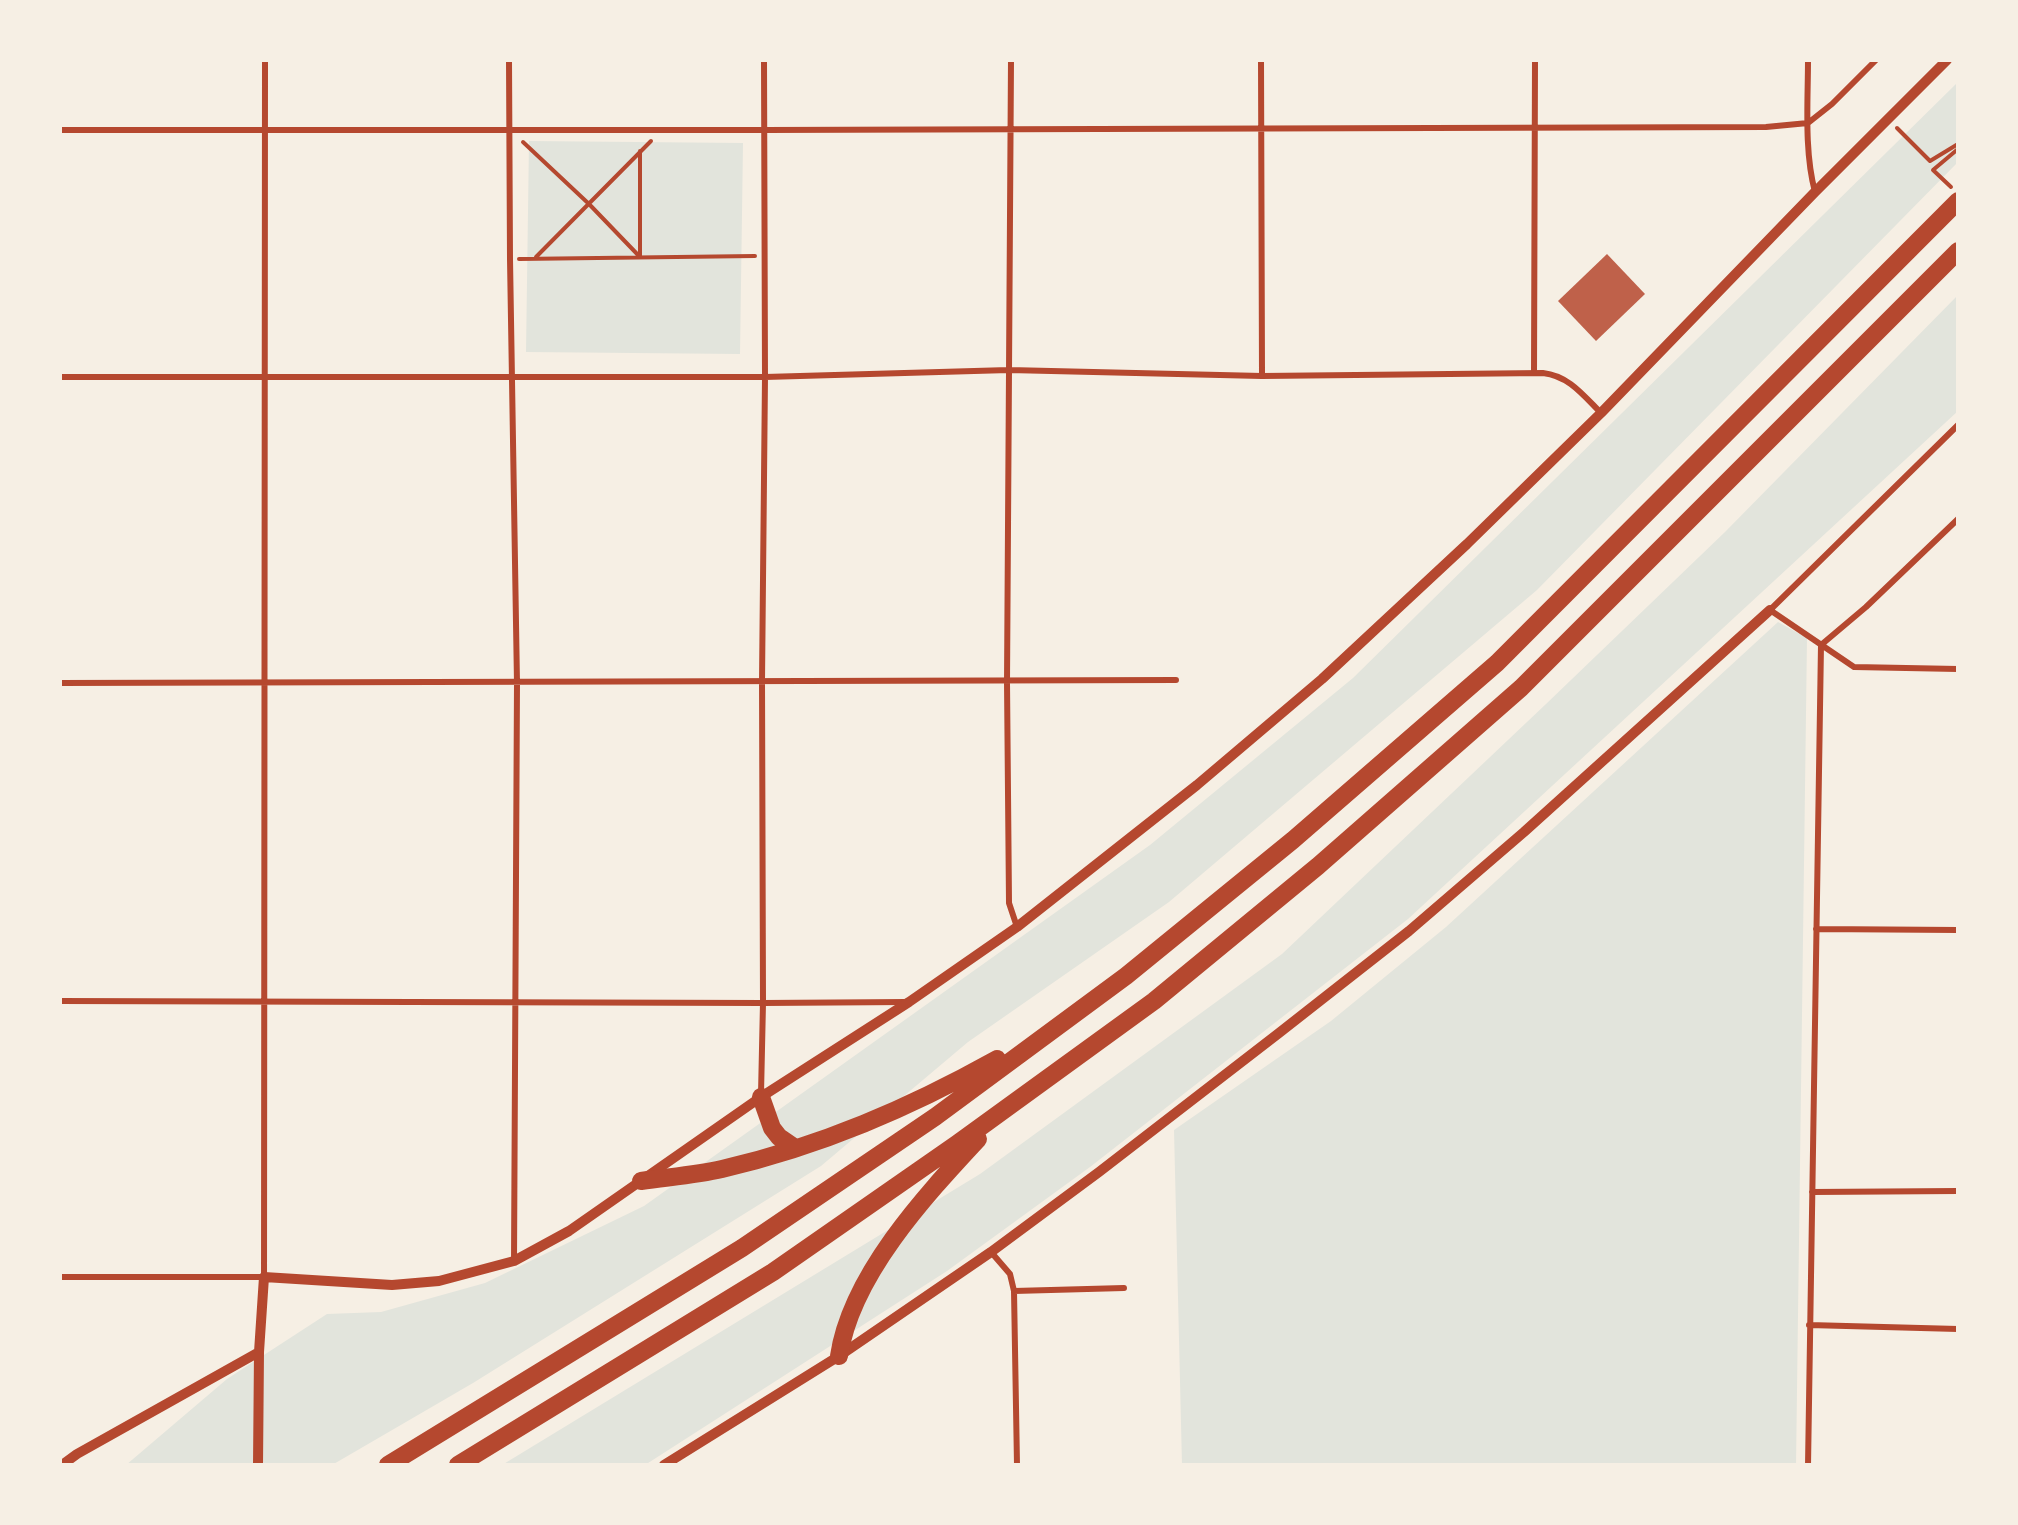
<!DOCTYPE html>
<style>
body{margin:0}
#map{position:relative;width:2018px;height:1525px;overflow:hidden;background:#f6efe4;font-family:Overpass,sans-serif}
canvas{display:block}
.frame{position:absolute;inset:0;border:62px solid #f6efe4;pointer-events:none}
</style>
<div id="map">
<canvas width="2018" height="1525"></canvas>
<div class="frame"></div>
</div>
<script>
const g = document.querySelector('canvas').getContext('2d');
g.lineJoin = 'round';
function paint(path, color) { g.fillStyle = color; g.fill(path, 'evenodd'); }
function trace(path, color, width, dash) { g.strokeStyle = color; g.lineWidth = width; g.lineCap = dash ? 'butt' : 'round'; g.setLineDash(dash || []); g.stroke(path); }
paint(new Path2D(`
 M1958 82V162L1537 590 1169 902 968 1042 821 1166 473 1383 332 1465H126L227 1379 327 1314 381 1312 485 1283 644 1206 1150 845 1353 678Z
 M529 141 743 143 740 354 526 352Z
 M1958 295V411L1408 919 1090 1167 947 1271 645 1465H502L980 1174 1282 954 1546 704 1725 532Z
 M1778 622 1807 638 1796 1465H1182L1174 1130 1331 1021 1446 927Z`), '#e2e4dc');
paint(new Path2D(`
 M1607 254 1645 294 1596 341 1558 301Z`), '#bf614a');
trace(new Path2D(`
 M1897 128 1930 161 1958 144
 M523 142 589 204 640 257
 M1951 187 1933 170 1958 149
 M536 257 651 141
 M640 257V151
 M519 259 755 256`), '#b5482f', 4);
trace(new Path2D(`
 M509 60 510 259 517 683 514 1261
 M1011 60 1007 682 1009 903 1017 927
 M1261 60 1262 376
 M1808 60C1808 102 1804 151 1815 192
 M1808 123 1832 104 1876 60
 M60 130H765L1766 127 1808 123
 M1534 373 1535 60
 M60 377H765L1009 370 1262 376 1543 373C1569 376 1583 395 1601 413
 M1958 425 1770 610 1854 667 1958 669
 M1821 645 1866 607 1958 519
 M60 683 1176 680
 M1816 929 1958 930
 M60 1001 763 1003 906 1002
 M761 1094 763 1003 762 681 765 377 764 60
 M1812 1192 1958 1191
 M991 1252 1010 1274 1014 1291 1017 1465
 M60 1277H264L265 60
 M1014 1291 1124 1288
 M1809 1325 1958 1329
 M1808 1465 1821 645`), '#b5482f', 6);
trace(new Path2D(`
 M62 1465 77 1454 259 1352
 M258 1465 259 1352 264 1277 392 1285 439 1281 514 1261 569 1231 761 1097 909 1002 1017 927 1197 785 1322 679 1467 544 1601 413 1815 192 1947 60
 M664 1465 839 1356 991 1252 1099 1172 1279 1033 1409 931 1524 832 1770 610`), '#b5482f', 10);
trace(new Path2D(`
 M761 1097 772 1128 779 1137 795 1148
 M641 1181C668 1177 696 1175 722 1169 821 1146 909 1108 997 1059
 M839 1356C851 1276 924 1197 978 1139
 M388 1465 742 1248 935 1117 1126 976 1293 840 1497 663 1958 201
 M458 1465 773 1272 957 1144 1154 1001 1318 866 1521 688 1958 251`), '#b5482f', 18);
</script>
